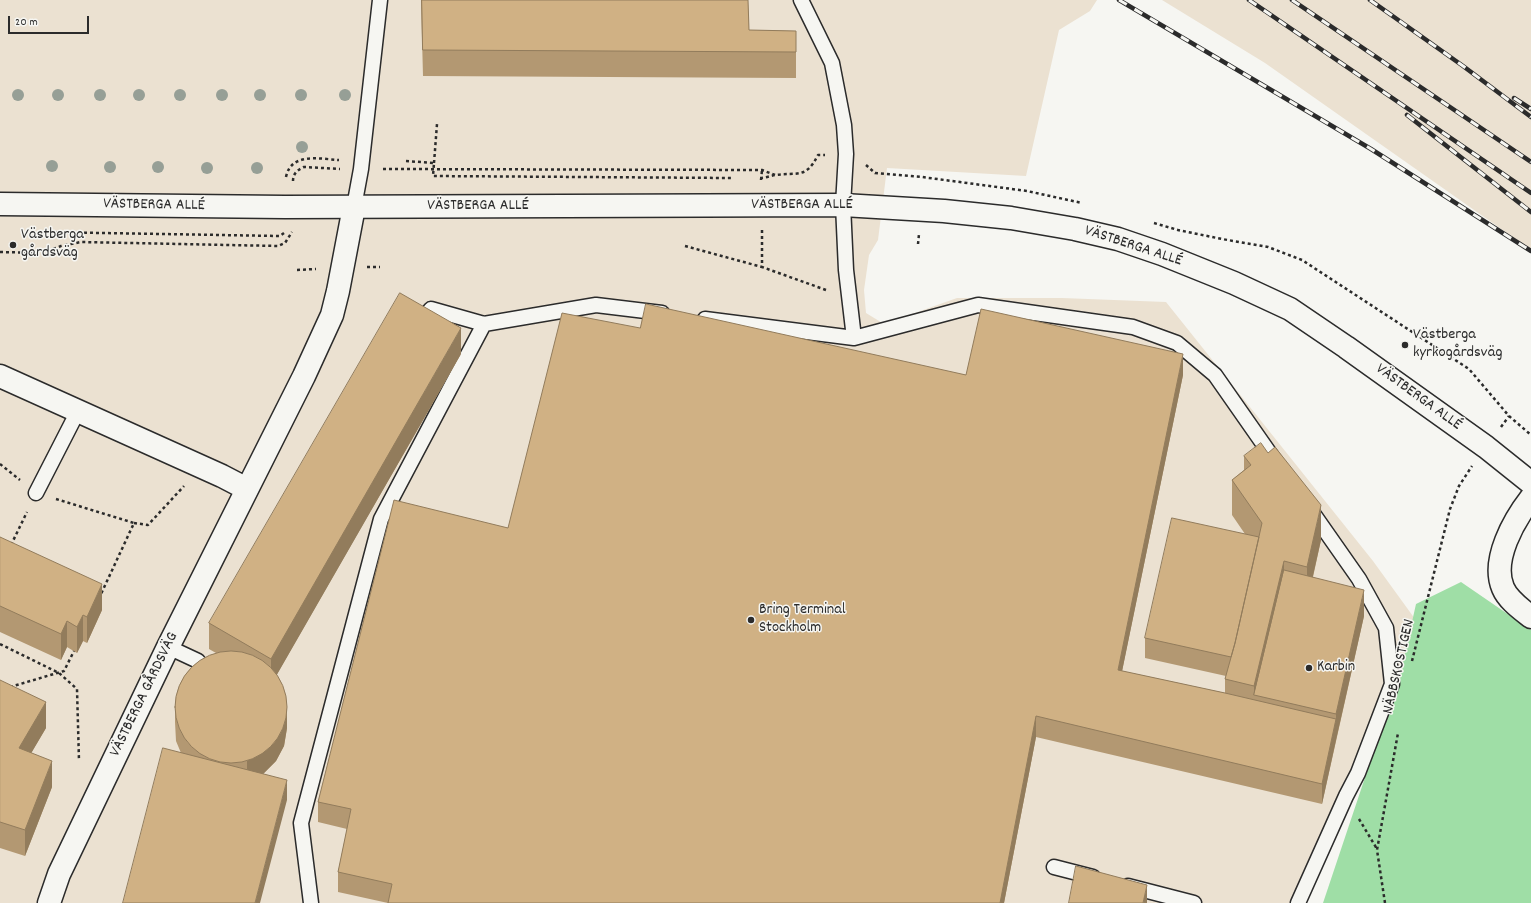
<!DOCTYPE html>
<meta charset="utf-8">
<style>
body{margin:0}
#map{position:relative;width:1531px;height:903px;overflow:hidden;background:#f6f6f2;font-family:Dekko,sans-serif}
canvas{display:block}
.scale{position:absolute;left:8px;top:16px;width:81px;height:18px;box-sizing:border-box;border:2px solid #2b2b2b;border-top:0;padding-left:5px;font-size:12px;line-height:14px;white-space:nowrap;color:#2b2b2b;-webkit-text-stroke:3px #f6f6f2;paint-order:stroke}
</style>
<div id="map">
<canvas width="1531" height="903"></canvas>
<div class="scale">20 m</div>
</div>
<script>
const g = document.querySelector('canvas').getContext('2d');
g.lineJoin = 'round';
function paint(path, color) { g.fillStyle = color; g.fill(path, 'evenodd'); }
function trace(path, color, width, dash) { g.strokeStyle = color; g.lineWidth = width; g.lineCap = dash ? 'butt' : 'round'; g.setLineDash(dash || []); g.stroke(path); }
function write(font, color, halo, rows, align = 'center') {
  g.font = font + ' Dekko,sans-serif'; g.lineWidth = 3; g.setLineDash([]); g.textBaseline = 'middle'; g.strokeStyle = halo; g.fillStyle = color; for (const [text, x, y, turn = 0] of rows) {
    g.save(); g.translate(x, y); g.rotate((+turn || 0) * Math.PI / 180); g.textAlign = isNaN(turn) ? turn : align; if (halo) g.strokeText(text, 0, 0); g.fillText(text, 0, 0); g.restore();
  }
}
paint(new Path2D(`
 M0 0H1097L1090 11 1059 30 1026 176 887 168 878 240 869 255 864 290 866 313 884 324 957 298H1062L1166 302 1373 561 1415 619 1403 681 1335 837 1304 903H0Z
 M1162 0H1531V250L1265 63Z`), '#ebe1d1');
paint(new Path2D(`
 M1461 582 1531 630V903H1323L1402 667 1416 604Z`), '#9fdea6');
const lane = new Path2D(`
 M801 0 832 63 844 125 846 154 843 205 846 270 854 338
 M354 207 361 169 380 0
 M705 319 854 338 978 305 1133 327 1177 343 1215 375 1280 468
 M418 324 431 309 484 324
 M36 493 78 411
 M168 647 198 661 207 676
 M1054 867 1093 877
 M1128 886 1194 903
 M311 903 301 823 381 519 484 324 596 305 662 313
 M1298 903 1346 796 1358 773 1392 684 1386 628 1359 579 1310 509`);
const street = new Path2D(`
 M0 376 222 476 247 489
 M1531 498C1514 520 1491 560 1503 588 1508 600 1521 609 1531 617
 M49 903 59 874 168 647 304 376 332 315 338 291 354 207`);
const secondary = new Path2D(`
 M0 204 285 207 843 205 944 211 1011 218 1075 229 1118 239 1162 254 1234 283 1290 309 1346 347 1486 447 1531 483`);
trace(lane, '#2b2b2b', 17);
trace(street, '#2b2b2b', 25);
trace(secondary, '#2b2b2b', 25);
trace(new Path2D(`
 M406 161 434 163 433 176 731 178
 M434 163 437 124
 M866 165 875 173 922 177 1027 191 1082 203
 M383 169 762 170 775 175
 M286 177C291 152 320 159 339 160
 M760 178C765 178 770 176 775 175 798 172 806 179 818 155H825
 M761 180 762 170
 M293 181C293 174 297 170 304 167L340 169
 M1154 223 1178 230 1222 239 1268 247 1302 260 1469 369 1509 416 1531 435
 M762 230V267L826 290
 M42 232 280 236 284 233
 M918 244 919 234
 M685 246 762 267
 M0 252 43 253 61 246 81 242 278 246 285 243 292 232
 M367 267H380
 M297 270 316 269
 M1501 427 1509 416
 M0 464 20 480
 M56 499 134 523 101 594
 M134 523 148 525 184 486
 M11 545 27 512
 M0 644 59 673 77 689 79 761
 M1412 661 1450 509 1459 486 1472 466
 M10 687 64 671 75 649
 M1359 819 1377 849
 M1385 903 1377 850 1398 733`), '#2b2b2b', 2.5, [3, 3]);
trace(lane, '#f6f6f2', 14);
trace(street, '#f6f6f2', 22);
trace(secondary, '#f6f6f2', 22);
const rail = new Path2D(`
 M1119 0 1371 149 1531 251
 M1249 0 1531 193
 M1292 0 1531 162
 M1370 0 1463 66 1531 117
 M1514 98 1531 109
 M1407 115 1531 212`);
trace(rail, '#2b2b2b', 4.5);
trace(rail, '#f6f6f2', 3, [9]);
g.fillStyle = '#969f96';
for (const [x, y] of [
 [18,95],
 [58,95],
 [100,95],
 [139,95],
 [180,95],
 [222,95],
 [260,95],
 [301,95],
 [345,95],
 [302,147],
 [52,166],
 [110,167],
 [158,167],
 [207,168],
 [257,168]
]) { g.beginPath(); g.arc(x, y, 6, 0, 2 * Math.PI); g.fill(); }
paint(new Path2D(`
 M421 0H748L749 30 796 31V78L423 76Z
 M640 328 966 375H1183L1122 671 1225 693V679L1226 676 1145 658V638L1245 534 1232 515V480L1244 470V456L1321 540 1313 577 1364 616 1322 804 1036 737 1004 903H388L338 892V872L347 829 318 822V802L508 528Z
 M461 354 277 674 287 728 284 746 276 761 263 774 287 800 181 753 176 741 175 722V702L216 653 209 649V623Z
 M0 537 102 610 87 643 83 641 77 653 67 647 61 660 0 632Z
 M0 680 46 728 31 753 52 787 25 856 0 848Z`), '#b39872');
paint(new Path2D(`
 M461 328V354L271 685V659Z
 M1183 354V375L1118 691V670Z
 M1321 505V540L1307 602V567Z
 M1284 561V596L1254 695V686Z
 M102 584V610L87 643V617Z
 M1364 590V616L1336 740V714Z
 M83 615V641L77 653V627Z
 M67 621V647L61 660V634Z
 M46 702V728L19 774V748Z
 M287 708V728L284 746 276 761 263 774 247 781V761Z
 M1036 716V737L1004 903H1000Z
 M1336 719V740L1322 804V784Z
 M52 761V787L25 856V830Z
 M287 780V800L260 903H255Z
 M1147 885V903H1143Z`), '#927c5c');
const building = new Path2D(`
 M422 0H748L749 30 796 31V52L423 50Z
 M400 293 461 328 271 659 209 623Z
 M646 304 966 375 981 309 1183 354 1118 670 1225 693 1336 719 1322 784 1036 716 1000 903H388L392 884 338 872 351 809 318 802 394 500 508 528 562 313 640 328Z
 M1261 443 1268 453 1275 447 1321 505 1307 567 1284 561 1254 686 1225 679 1235 643 1262 523 1232 480 1251 465 1244 456Z
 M1172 518 1259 537 1235 643 1231 657 1145 638Z
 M0 537 102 584 87 617 83 615 77 627 67 621 61 634 0 606Z
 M1284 570 1364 590 1336 714 1254 695Z
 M175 707a56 56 0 1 1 112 0a56 56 0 1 1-112 0Z
 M0 680 46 702 19 748 52 761 25 830 0 822Z
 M163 748 287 780 255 903H123Z
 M1076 866 1147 885 1143 903H1069Z`);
paint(building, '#d0b184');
trace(building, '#927c5c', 1);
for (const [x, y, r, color] of [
 [13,245,4,"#2b2b2b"],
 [1405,345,4,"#2b2b2b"],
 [751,620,4,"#2b2b2b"],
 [1309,668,4,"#2b2b2b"]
]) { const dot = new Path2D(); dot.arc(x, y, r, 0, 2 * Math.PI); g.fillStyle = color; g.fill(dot); trace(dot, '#f6f6f2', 1.5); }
write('16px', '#2b2b2b', '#f6f6f2', [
 ["VÄSTBERGA ALLÉ",154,206,1],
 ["VÄSTBERGA ALLÉ",802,206],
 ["VÄSTBERGA ALLÉ",478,207],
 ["VÄSTBERGA ALLÉ",1133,247,18],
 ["VÄSTBERGA ALLÉ",1418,398,36],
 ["NÄBBSKOSTIGEN",1400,667,-77],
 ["VÄSTBERGA GÅRDSVÄG",145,695,-64]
]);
write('16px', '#2b2b2b', '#f6f6f2', [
 ["Västberga",21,236],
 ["gårdsväg",21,254],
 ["Västberga",1413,336],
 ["kyrkogårdsväg",1413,354],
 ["Bring Terminal",759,611],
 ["Stockholm",759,629],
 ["Karbin",1317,668]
], 'left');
</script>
